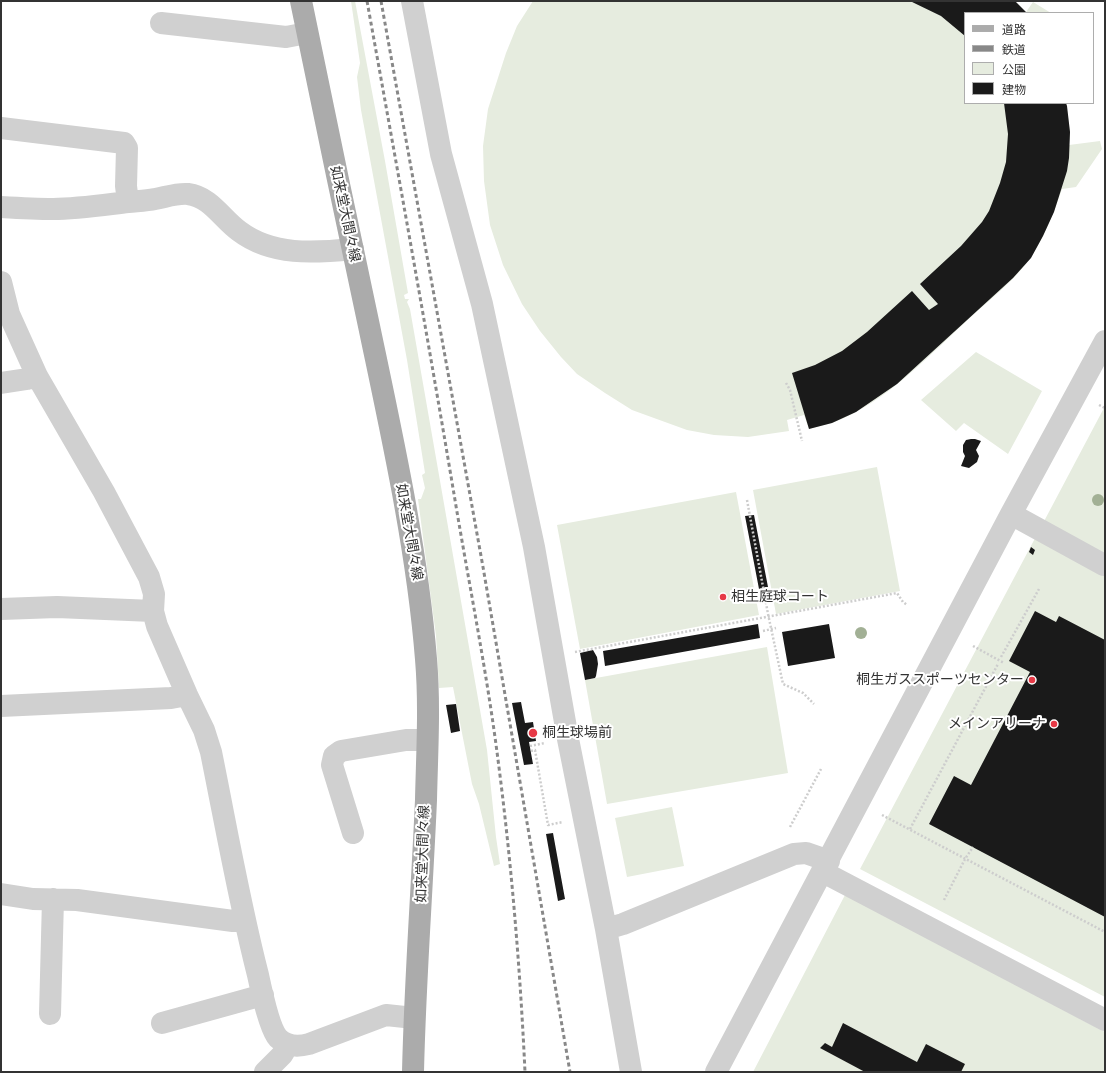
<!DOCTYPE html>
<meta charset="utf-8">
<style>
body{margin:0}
#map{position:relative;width:1106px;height:1073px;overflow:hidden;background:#fff;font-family:Montserrat,"Noto Sans JP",sans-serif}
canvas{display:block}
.frame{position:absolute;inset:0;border:2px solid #333;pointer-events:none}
.legend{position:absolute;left:964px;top:12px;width:130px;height:92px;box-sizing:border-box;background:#fff;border:1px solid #adadad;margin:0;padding:5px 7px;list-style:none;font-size:12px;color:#333}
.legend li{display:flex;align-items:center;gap:8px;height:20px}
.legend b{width:20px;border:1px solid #adadad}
</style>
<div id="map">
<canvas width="1106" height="1073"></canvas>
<div class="frame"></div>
<ul class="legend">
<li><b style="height:5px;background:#ababab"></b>道路</li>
<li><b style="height:5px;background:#888"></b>鉄道</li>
<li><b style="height:11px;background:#e6ecdf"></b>公園</li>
<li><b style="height:11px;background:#1a1a1a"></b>建物</li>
</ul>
</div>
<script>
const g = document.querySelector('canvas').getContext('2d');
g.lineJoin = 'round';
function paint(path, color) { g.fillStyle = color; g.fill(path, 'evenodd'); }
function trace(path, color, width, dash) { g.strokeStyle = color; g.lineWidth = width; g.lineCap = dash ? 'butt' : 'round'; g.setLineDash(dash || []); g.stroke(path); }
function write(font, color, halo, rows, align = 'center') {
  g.font = font + ' Montserrat,"Noto Sans JP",sans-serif'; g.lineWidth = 4; g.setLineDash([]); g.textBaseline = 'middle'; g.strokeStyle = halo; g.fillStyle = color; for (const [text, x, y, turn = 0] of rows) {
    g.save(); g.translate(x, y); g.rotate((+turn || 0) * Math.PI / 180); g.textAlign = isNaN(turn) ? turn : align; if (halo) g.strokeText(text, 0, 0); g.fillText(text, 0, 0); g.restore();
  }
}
paint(new Path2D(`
 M351 1H355L385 161 408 293 404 295 405 299H409L407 302 410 309 487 750 496 837 500 864 494 866 479 804 472 784 453 687 439 688 436 636 418 499H421L425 488 422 475 425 473 407 360 361 110 357 77 360 63Z
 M533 1H1015L1026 12 1033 2 1051 13H965V103H1066L1070 132 1069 145 1100 141 1102 149 1076 187 1062 189C1054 212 1045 236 1031 257 1016 279 993 297 973 315 930 354 888 402 832 423 824 425 816 427 809 429L804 415 787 420 789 431 748 437 714 435 687 430 632 410 605 393 577 374 561 357 540 331 522 304 503 265 490 225 484 181 483 146 488 109 506 53 517 26Z
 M976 352 1042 391 1008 454 964 423 956 431 921 400Z
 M1105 406V997L860 869Z
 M877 467 900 591 776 614 753 490Z
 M736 492 759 615 580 649 557 525Z
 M767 647 788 773 607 804 585 680Z
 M672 807 684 866 627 877 615 818Z
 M845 895 1105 1032V1072H753Z`), '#e6ecdf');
paint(new Path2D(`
 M910 1H1015L1027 13H965V36L941 16Z
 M1004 103H1066L1067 106 1070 132 1069 158 1067 171 1054 212 1043 236 1031 258 1013 278 897 384 856 412 832 423 809 429 792 373 815 365 842 351 867 332 912 291 929 310 938 304 920 284 961 246 982 222 989 211 1000 183 1006 162 1008 134Z
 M971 439H975L981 441 976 450 979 456 977 462 969 468 961 466 965 456 963 452V445L966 440Z
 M754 515 768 587 759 589 745 516Z
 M1031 547 1035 550 1033 555 1029 552Z
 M1035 611 1056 622 1059 616 1105 640V917L929 824 954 776 971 785 1030 672 1009 661Z
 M758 624 760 638 605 666 603 651Z
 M829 624 835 658 788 666 782 632Z
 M593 650 597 657 598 664 596 676 595 678 585 680 580 653Z
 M521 702 525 723 533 722 536 741 529 742 533 764 524 765 512 703Z
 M456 704 460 731 451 733 446 705Z
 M553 833 565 899 558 901 546 834Z
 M843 1023 917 1062 926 1044 965 1064 961 1072H865L820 1048 825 1043 832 1047Z`), '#1a1a1a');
trace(new Path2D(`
 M786 383 790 390 802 441
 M1099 405 1105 408
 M747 500 768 614 783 684 803 693 814 704
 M973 646 1004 663
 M575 652 897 593 903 602 907 605
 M1001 657 1039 589
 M530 746 545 743
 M531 751 535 750 548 825 563 822
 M882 815 1105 932
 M790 827 821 769
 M910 829 998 664
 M944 900 965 859 973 847`), '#cdcdcd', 2.5, [2, 2]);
trace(new Path2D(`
 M412 1 441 154 482 304 534 547 568 739 606 929 631 1072
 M161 23 286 37 307 33
 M1 128 124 143 127 148 126 186 128 202
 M1 207C18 208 35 209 53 209 77 209 103 205 128 202 137 201 146 201 155 199 166 197 177 193 188 194 211 197 222 219 239 231 272 256 314 253 353 249
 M1 282 9 314 37 376 104 492 149 577 154 594 153 611 157 626 187 695 204 730 211 752C226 826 239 901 258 975 261 989 269 1028 278 1038 287 1047 298 1047 309 1044L386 1015 414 1018
 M1 383 27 379 37 376
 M1011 514 1104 565
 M1 609 57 607 153 611
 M1 706 171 698 187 695
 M353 833 332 765 334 756 341 751 406 740H427
 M823 872 1105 1020
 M1 894 33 899 77 900 233 921H244
 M606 929 623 924 794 854 806 853 829 861
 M50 1014 53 899
 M162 1023 263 995
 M265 1072 282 1055 288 1045
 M716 1072 1011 514 1105 341`), '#d0d0d0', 22);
trace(new Path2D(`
 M301 1C323 109 346 218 369 326 392 436 417 547 426 659 430 706 427 753 426 800 422 891 415 981 413 1072`), '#ababab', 22);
trace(new Path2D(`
 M367 1C397 167 427 333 455 500 469 584 486 668 497 752 511 858 520 965 525 1072
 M381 1 483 567 570 1072`), '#888', 3, [4, 3]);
trace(new Path2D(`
 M763 631 776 628`), '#cdcdcd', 2.5, [2, 2]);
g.fillStyle = '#a2b095';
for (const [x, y] of [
 [1098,500],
 [861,633]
]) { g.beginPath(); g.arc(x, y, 6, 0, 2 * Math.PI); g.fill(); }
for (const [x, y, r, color] of [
 [723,597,4,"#e63946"],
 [1032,680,4,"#e63946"],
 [1054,724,4,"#e63946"],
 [533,733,5,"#e63946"]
]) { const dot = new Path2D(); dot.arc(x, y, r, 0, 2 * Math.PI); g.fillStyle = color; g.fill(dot); trace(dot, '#fff', 1.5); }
write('14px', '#333', '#fff', [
 ["如来堂大間々線",345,214,78],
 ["如来堂大間々線",409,532,80],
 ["如来堂大間々線",423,854,-88]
]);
write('14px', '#333', '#fff', [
 ["相生庭球コート",731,597],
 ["桐生ガススポーツセンター",1024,680,"right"],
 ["メインアリーナ",1046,724,"right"],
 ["桐生球場前",542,733]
], 'left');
</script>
